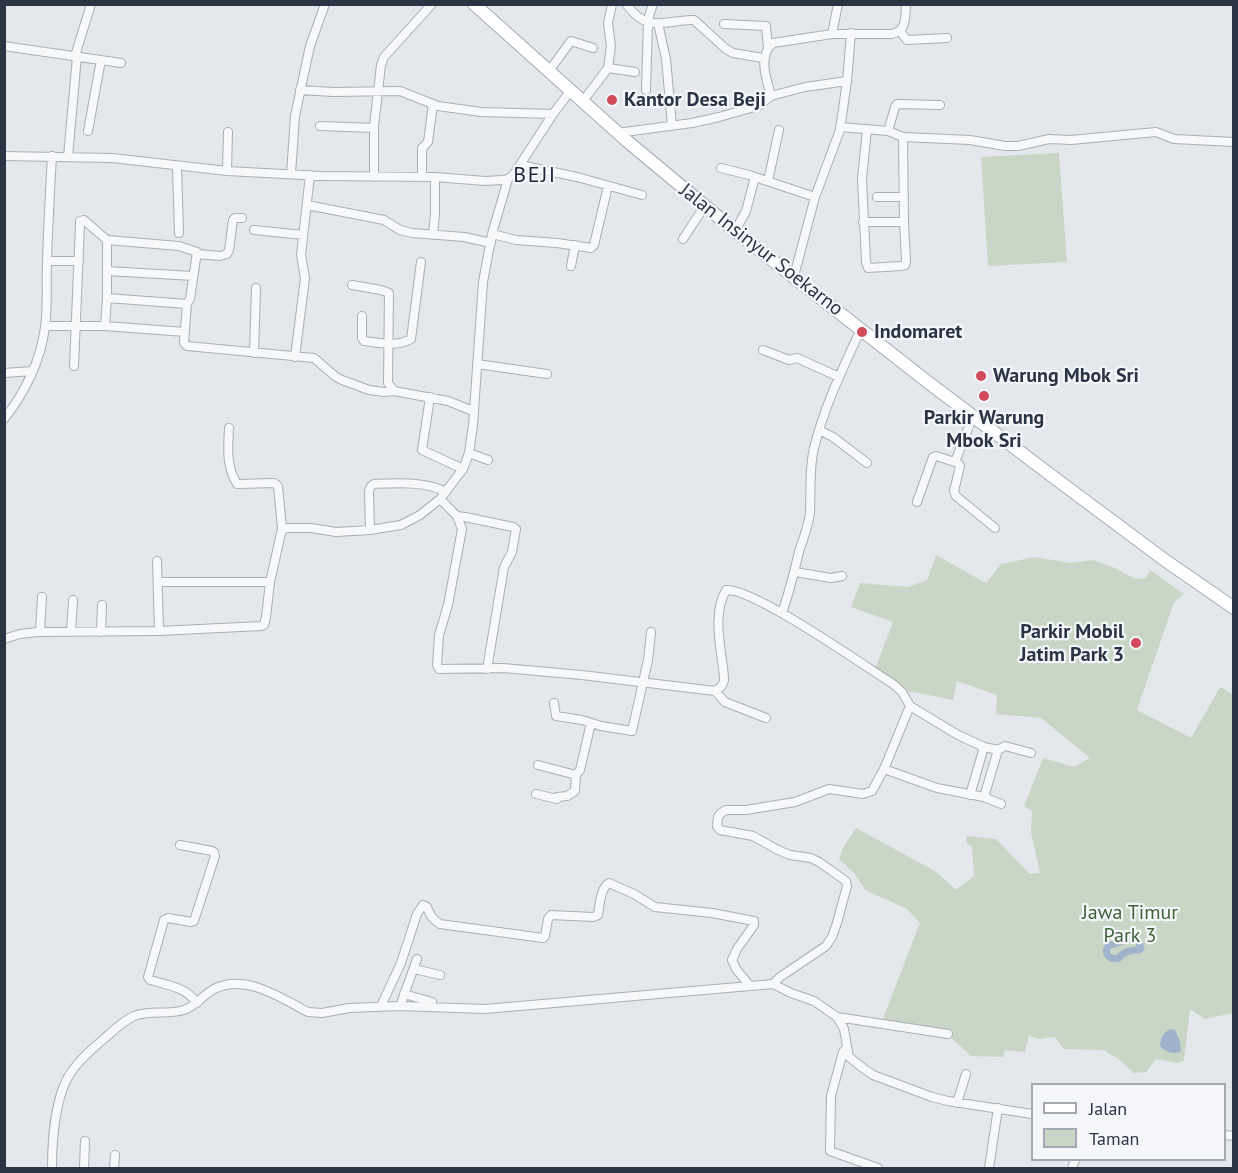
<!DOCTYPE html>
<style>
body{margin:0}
#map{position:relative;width:1238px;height:1173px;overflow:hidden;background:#e4e7ec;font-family:"PT Sans",sans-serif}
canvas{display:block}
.frame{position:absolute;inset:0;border:6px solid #2b3445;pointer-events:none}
.legend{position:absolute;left:1031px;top:1083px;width:195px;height:78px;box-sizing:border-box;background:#f4f6f9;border:2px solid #a4a8b1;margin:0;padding:8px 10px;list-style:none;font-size:18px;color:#2b3445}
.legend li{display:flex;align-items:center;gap:12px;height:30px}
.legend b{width:30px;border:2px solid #a4a8b1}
</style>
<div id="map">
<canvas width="1238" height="1173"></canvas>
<div class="frame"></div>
<ul class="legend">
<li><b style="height:8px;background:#fff"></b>Jalan</li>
<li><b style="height:16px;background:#c9d6c5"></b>Taman</li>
</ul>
</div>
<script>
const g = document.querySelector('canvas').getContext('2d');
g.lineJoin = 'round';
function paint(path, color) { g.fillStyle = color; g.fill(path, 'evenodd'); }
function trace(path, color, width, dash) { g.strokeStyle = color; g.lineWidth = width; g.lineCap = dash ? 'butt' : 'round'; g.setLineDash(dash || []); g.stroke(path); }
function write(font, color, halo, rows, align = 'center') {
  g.font = font + ' "PT Sans",sans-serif'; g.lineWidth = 4.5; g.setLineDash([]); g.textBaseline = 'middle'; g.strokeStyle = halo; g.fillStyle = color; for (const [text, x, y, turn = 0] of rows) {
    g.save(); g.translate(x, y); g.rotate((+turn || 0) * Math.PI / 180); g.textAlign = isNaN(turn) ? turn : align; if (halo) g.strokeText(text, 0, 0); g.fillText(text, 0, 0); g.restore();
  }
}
paint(new Path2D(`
 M1059 153 1067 262 988 266 981 157Z
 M936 555 986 583 1001 564 1035 557 1070 563 1093 560 1115 568 1135 579 1146 578 1150 570 1184 594 1174 602 1137 710 1191 738 1220 687 1234 695 1233 1013 1205 1019 1190 1009 1184 1060 1178 1063 1156 1059 1146 1072 1134 1073 1120 1060 1103 1050 1064 1049 1055 1037 1040 1039 1029 1036 1025 1052 1005 1050 1003 1057 971 1056 943 1030 882 1021 920 923 907 909 865 890 855 874 839 859 843 848 856 828 935 871 956 890 974 876 972 847 966 842 967 836 996 839 1030 874 1040 873 1031 832 1032 811 1024 806 1043 758 1074 767 1090 758 1041 718 996 714 997 695 957 681 953 700 908 691 875 669 893 622 851 607 860 583 908 587 927 580Z`), '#c9d6c5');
paint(new Path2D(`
 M1170 1029 1175 1030 1180 1041 1181 1052C1171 1054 1167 1053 1160 1046 1160 1038 1163 1033 1170 1029Z`), '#9fb4cc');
trace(new Path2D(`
 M1124 941 1108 946 1106 951C1108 959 1113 959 1119 958 1124 951 1131 950 1139 950L1141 948 1139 943`), '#9fb4cc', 7);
const street = new Path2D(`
 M626 4C630 9 635 15 640 18 655 29 677 19 694 20L726 49 733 53 763 58
 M658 23 666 59 672 125
 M724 24 766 26 768 48
 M900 31 907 40 947 38
 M832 34 838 4
 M4 46 121 63
 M75 56 91 4
 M608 68 635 72
 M549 71 571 41 593 48
 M300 90 333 92 400 91 438 106 481 112 553 114
 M646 90 648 22 650 13 653 4
 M771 96C767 79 757 57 773 43L832 34H891C907 31 905 19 906 4
 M583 101 608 68 611 46 608 23 612 4
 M320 126 374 128
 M840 127 888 131 903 137 970 140 1005 146H1018L1049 139 1071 140 1156 132 1174 139 1234 142
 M867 129 862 179 866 262 868 268 901 266 905 265 906 261 904 222 903 137
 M88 131 101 60
 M888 131 895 107 897 104 940 105
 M617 133 692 123 719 117 758 106 771 96 805 87 847 81 851 33
 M4 156 112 158 227 171 321 176 435 177 485 181 502 180 508 179 514 174 553 114 571 90
 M68 157 77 56
 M520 165 577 177 642 195
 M177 166 179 233
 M721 168 749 175 815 197
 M227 171 228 132
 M291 174 295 116 310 46 325 4
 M374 177V126L381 65 384 57 432 4
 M422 177V148L428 142 433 104
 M768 181 779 130
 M877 197H903
 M307 205 384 220 400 230 412 233 464 237 491 243
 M863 222H904
 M254 230 303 235
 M735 231 746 211 755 177
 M433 234 435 214V177
 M492 234 516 240 557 243 591 248 594 245 608 186
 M683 239 704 207
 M197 254 220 256 227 254 229 250 233 220 235 218H242
 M47 261H79
 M571 266 575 245
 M107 271 193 276
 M794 276 815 197 840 130 847 81
 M352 285 381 290 389 293 388 383 394 391 448 401 473 411
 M107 298 187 304
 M362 316V338L364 341C379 343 397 347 411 339L421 262
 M45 326H105L185 332
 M105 326 107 298V240
 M763 350 789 360 797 358 839 377
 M254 353 256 288
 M295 357 305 278 301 255 310 175
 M477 364 547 374
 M74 366 80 224V221L84 220 107 240 179 246 197 252 190 299 187 304 184 343 187 346 314 358 336 377 342 380 369 390 384 392 394 391
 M4 373 33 371
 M430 397 422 450 463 469
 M973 416 955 462 959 464 960 466 954 491 956 496 995 528
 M4 419C25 393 41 360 45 327 48 306 46 283 47 262 48 227 50 191 52 156
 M229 428C228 448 226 466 237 484L274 483 278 486 282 529
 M819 430 833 437 867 463
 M469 453 488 460
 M440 499 457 516 462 529 448 605 439 635 437 665 439 669 503 668 582 675 715 691C720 688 723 686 724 680 724 674 723 667 722 661 719 638 714 611 726 590 752 587 865 666 893 684L902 692 910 706 958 735 984 747 998 750 1005 746 1031 753
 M917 502 933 457 936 456 955 462
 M457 516 465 517 513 527 516 529 512 552 504 567 487 669
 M370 530 369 491 371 486 374 484C397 483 426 481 446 492
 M157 561 159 631
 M795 572 831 578 842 576
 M159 582H270
 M782 613C789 593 794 573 799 552 803 538 809 526 810 512 811 491 809 469 814 448 824 407 843 368 861 329
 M40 632 42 597
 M71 632 73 600
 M101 632 102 605
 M4 639 20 634 37 632 159 631 261 626 264 625 266 617 270 582 282 529 289 528H311L336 532 370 530 401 525 420 515 440 499 463 469 469 453 473 425 483 282 492 234 508 179
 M715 691 725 702 766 718
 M554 703 556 716 582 720 601 726 632 731 648 660 651 632
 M538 765 576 775
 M884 769 937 788 984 797 1001 804
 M536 794 557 799V797L567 796 575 791 576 775 580 770 591 723
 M970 795 984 747
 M984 797 998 750
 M180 845 212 851 214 852 215 856 194 921 191 922 168 918 164 920 148 977 150 980C167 985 186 987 197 1003
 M414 969 440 975
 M773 984 780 977 826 946 832 937 837 923 847 886 846 881 819 862 811 858 790 855 778 850 753 836 720 830 717 826 718 817 721 813 726 810H746L795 802 829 789 863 794 872 791 884 769 910 706
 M404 994 432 1002
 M381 1006 401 963 417 914 423 905 427 907C430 915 432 919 440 924L543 938 545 936 548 919 551 915 593 917 598 915C600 904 600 889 609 883L634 894 655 907 712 913 754 921V925L737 949 732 960 736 969 750 986
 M400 1006 417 959
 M837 1017 948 1034
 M847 1047 843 1052 831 1096 830 1151 878 1168
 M957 1103 966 1074
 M1224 1135 1234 1136
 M52 1168C52 1140 55 1094 72 1071 81 1058 93 1048 105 1038 113 1031 123 1021 134 1016 150 1010 167 1015 184 1010 196 1006 203 995 214 989 245 973 281 998 308 1012L322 1013 349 1008 400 1006 485 1009 773 984 791 993 814 1001 837 1017 844 1029 849 1057 863 1068 873 1075 932 1097 948 1101 1032 1114
 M84 1168 85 1141
 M114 1168 115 1155
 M989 1168 998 1108
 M1072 1168 1075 1160`);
const primary = new Path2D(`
 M474 4 627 141 735 231 929 383 1056 479 1166 561 1234 608`);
trace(street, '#a9aeb7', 10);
trace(primary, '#a3abb8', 14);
trace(street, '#f7f8fa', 8);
trace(primary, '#fff', 12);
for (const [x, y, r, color] of [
 [612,100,6,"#d1495b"],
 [862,332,6,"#d1495b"],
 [981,376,6,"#d1495b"],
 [984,396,6,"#d1495b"],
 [1136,643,6,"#d1495b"]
]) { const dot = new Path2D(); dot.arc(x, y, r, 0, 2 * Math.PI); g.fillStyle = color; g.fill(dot); trace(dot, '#f4f6f9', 2); }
write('bold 20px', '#2b3445', '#f4f6f9', [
 ["Kantor Desa Beji",624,100],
 ["Indomaret",874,332],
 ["Warung Mbok Sri",993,376],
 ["Parkir Warung",984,418,"center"],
 ["Mbok Sri",984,441,"center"],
 ["Parkir Mobil",1124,632,"right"],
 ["Jatim Park 3",1124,655,"right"]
], 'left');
write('20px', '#2b3445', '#f4f6f9', [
 ["Jalan Insinyur Soekarno",761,250,38]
]);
write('20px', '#3f6138', '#f4f6f9', [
 ["Jawa Timur",1130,913],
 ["Park 3",1130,936]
]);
g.letterSpacing = '1.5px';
write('22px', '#1d2536', '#f4f6f9', [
 ["BEJI",535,176]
]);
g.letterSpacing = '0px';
</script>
